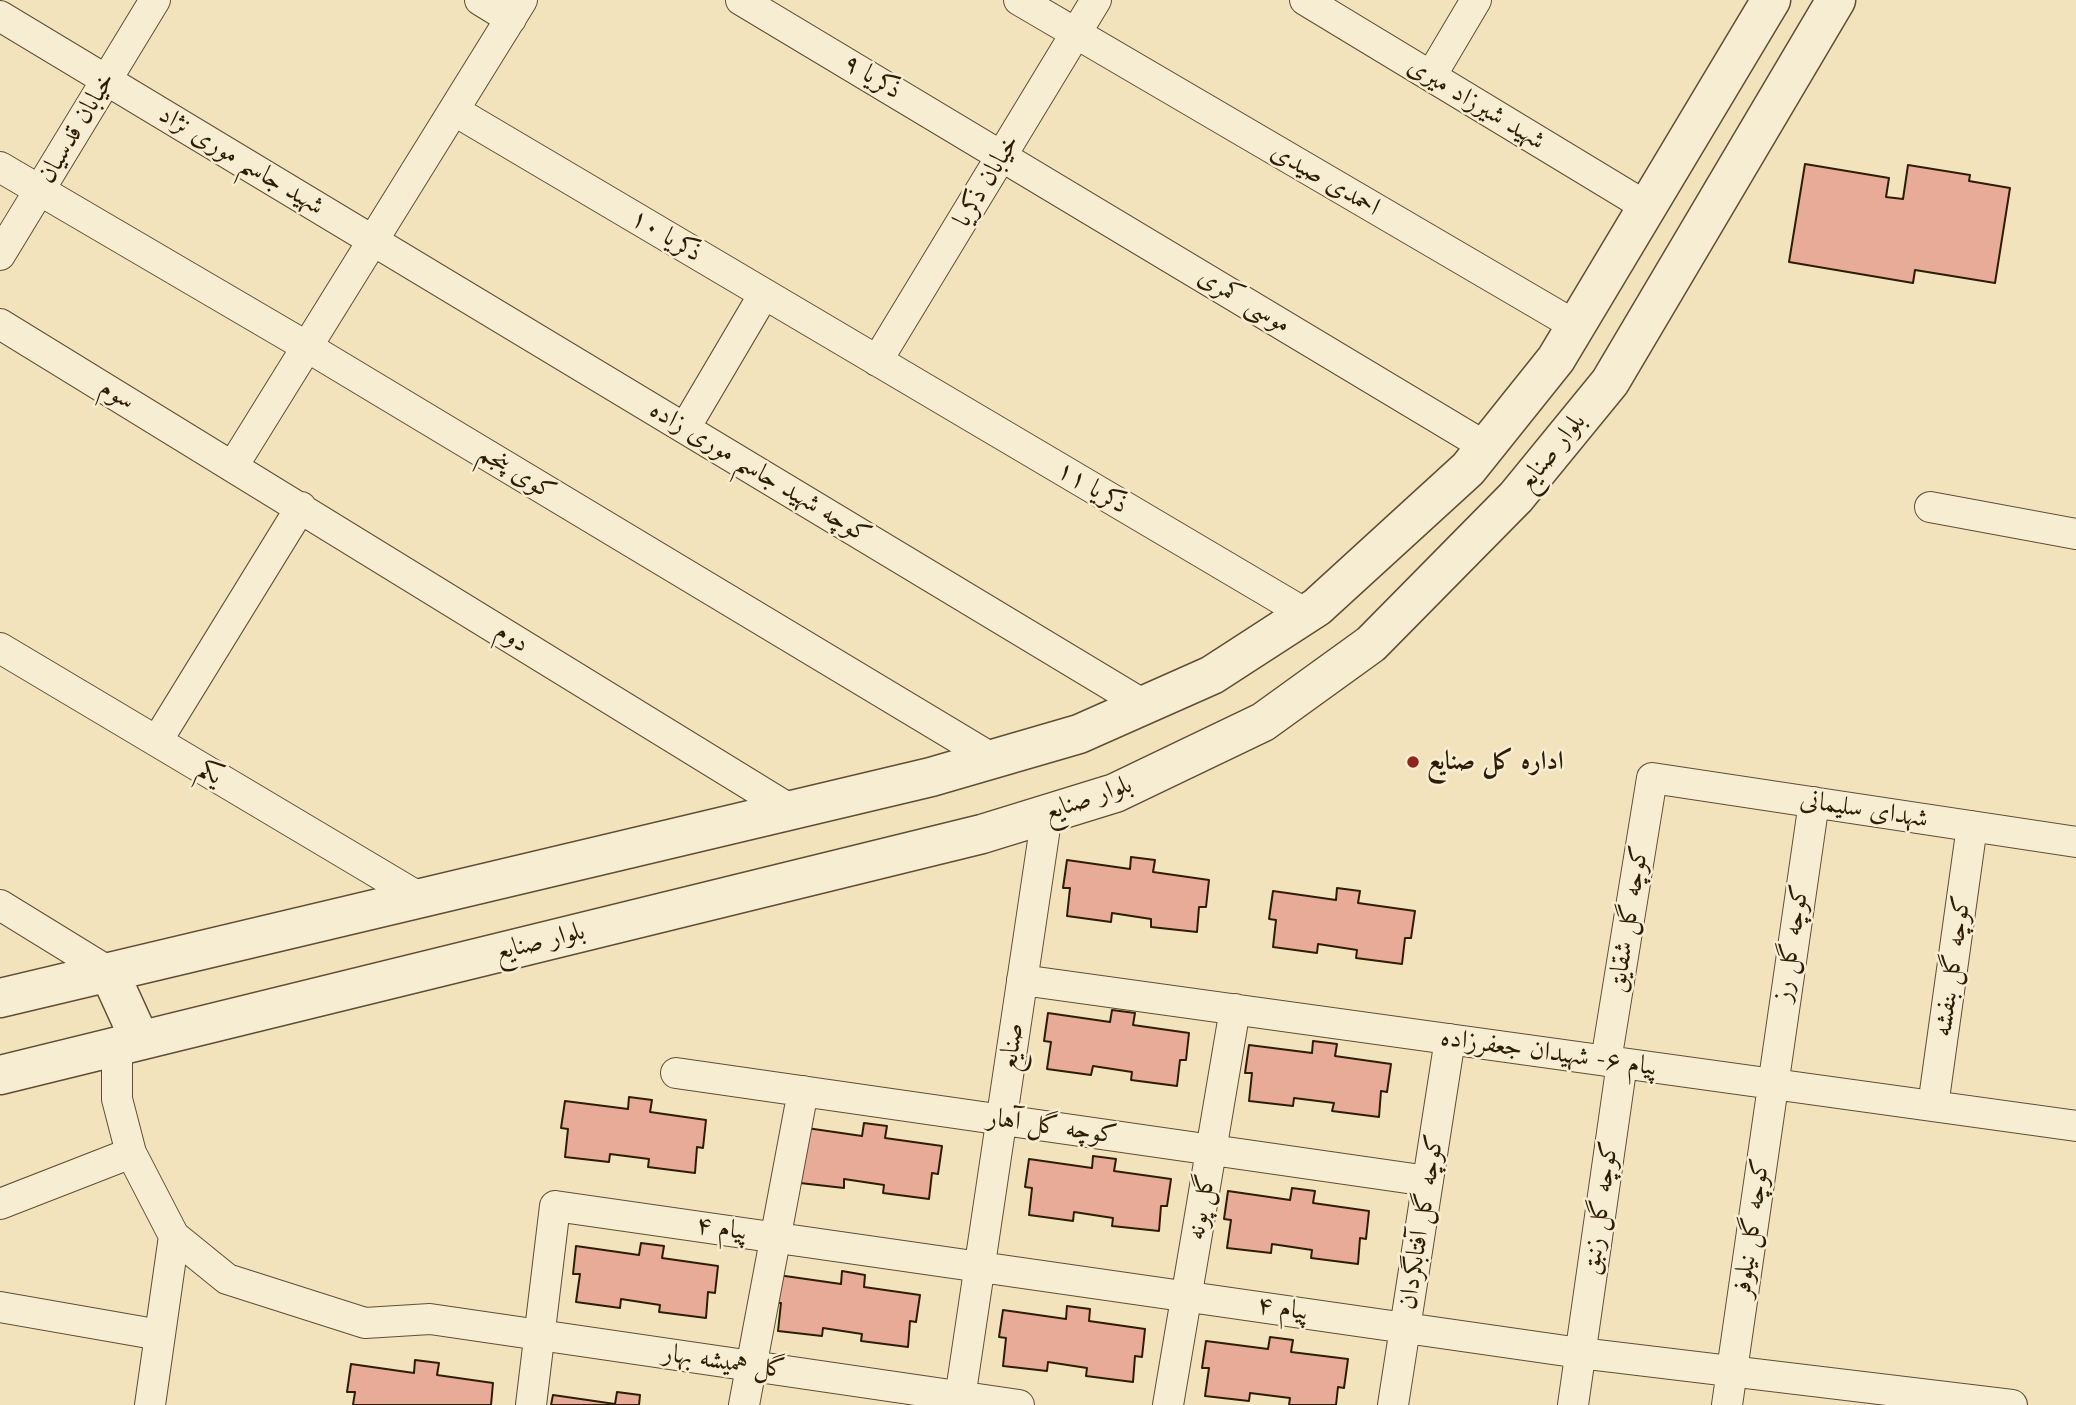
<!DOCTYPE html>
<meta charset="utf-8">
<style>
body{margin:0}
canvas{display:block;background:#f2e3bc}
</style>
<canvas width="2076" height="1405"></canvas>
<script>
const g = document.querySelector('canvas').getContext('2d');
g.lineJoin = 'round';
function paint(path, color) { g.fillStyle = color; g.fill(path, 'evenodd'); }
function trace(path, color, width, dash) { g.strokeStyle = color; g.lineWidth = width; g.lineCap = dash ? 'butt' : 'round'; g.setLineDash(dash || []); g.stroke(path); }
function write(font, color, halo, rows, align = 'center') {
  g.font = font + ' "Old Standard TT",Amiri,serif'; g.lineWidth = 5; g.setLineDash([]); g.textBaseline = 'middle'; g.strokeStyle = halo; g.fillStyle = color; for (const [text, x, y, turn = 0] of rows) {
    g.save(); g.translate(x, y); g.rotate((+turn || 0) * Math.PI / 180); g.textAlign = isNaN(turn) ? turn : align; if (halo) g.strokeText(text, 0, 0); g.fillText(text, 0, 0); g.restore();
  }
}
const building = new Path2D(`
 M1805 164 1889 178 1886 197 1903 199 1908 165 1970 175 1969 181 2010 188 1995 283 1915 270 1913 283 1789 262Z
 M1131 857 1155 860 1153 872 1209 880 1206 907H1199L1197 932 1151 927V919L1112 913 1111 922 1067 916 1070 888H1063L1067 860 1130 869Z
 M1337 888 1360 891 1358 903 1415 911 1411 938H1405L1402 964 1356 958 1357 950 1318 944 1317 953 1273 947 1276 920 1269 919 1273 891 1336 900Z
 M1112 1010 1135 1013 1133 1025 1189 1033 1186 1060H1180L1177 1086 1131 1080 1132 1072 1093 1066 1091 1075 1047 1069 1051 1042 1044 1041 1048 1013 1110 1022Z
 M1313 1041 1337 1044 1335 1056 1391 1064 1387 1092 1381 1091 1379 1117 1332 1111 1334 1103 1294 1098 1293 1106 1249 1101 1252 1073H1245L1249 1045 1312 1053Z
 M629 1097 652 1100 650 1112 706 1120 703 1148 697 1147 695 1173 648 1167 649 1159 610 1154 609 1162 565 1157 568 1129 561 1128 565 1101 628 1109Z
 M864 1123 887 1126 885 1138 942 1146 938 1174 932 1173 929 1199 883 1193 884 1185 844 1179V1188L800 1183V1127L862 1136Z
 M1093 1156 1116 1159 1114 1171 1171 1179 1167 1206H1161L1159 1231 1112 1226 1113 1218 1074 1212 1073 1221 1029 1215 1032 1188 1025 1187 1029 1159 1092 1168Z
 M1292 1188 1315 1191 1313 1203 1369 1211 1366 1239 1360 1238 1358 1264 1311 1258 1312 1250 1272 1244 1271 1253 1227 1248 1231 1220 1224 1219 1228 1191 1290 1200Z
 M641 1243 664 1246 662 1258 718 1266 715 1293 708 1292 706 1318 659 1312 660 1305 621 1299 620 1308 576 1302 580 1274H573L576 1246 639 1255Z
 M842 1271 865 1275 864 1287 920 1295 916 1322 910 1321 908 1347 861 1341 862 1334 823 1328 822 1336 778 1331 781 1303H774L778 1275 841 1284Z
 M1067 1306 1090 1309 1089 1321 1145 1329 1142 1357 1135 1356 1133 1382 1086 1376 1087 1368 1048 1362 1047 1371 1003 1366 1006 1338 999 1337 1003 1310 1066 1319Z
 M1270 1337 1293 1340 1291 1352 1348 1359 1344 1388 1338 1387 1336 1405H1289L1290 1398 1250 1393 1249 1401 1205 1396 1209 1368H1202L1206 1341 1268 1349Z
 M415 1360 439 1363 437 1375 493 1383 491 1405H353L355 1392H347L351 1364 414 1373Z
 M617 1392 640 1395 639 1405H551L553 1395 615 1404Z`);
paint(building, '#e8ab98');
trace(building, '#2e1d06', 2);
const minor = new Path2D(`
 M480 0 511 19
 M741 0 1486 447
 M1019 0 1576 326
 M1305 0 1647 207
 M0 16 1144 705
 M1431 76 1476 0
 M455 111 1306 614
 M0 167 309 348 993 759
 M0 255 155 0
 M0 324 791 810
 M877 361 1096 0
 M685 428 764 294
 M233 466 522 0
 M1930 507 2076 534
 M0 648 420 898
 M157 741 301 507
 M0 905 109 972
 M1022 980 2076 1126
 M117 1046V1099L131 1153 174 1236 227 1279 365 1323 430 1319 1019 1405
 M1606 1061 1652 778 2076 842
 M676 1073 1428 1181
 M1933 1106 1972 826
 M0 1204 131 1153
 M0 1307 160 1335
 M150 1405 174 1236
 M531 1405 555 1206 1580 1353 2012 1405
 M744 1405 803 1091
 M959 1405 1047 814
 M1168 1405 1235 1009
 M1393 1405 1450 1039
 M1573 1405 1622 1063
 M1727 1405 1814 802`);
const tertiary = new Path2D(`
 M109 972 140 1040
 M0 998 931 777 1079 734 1212 675 1317 607 1468 469 1556 359 1771 0
 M0 1075 982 834 1115 793 1263 722 1371 644 1516 497 1610 382 1836 0`);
trace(minor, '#5f4e34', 32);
trace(tertiary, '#5f4e34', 41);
trace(minor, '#f7edd3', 30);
trace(tertiary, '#f7edd3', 38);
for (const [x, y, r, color] of [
 [1413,762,7,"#8f2418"]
]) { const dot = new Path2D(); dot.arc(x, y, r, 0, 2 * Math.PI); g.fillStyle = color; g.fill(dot); trace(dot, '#f7edd3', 2.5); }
write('26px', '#2e1d06', '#f7edd3', [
 ["ذکریا ۹",872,77,31],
 ["شهید شیرزاد میری",1476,104,31],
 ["خیابان قدسیان",77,128,-59],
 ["شهید جاسم موری نژاد",241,161,31],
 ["احمدی صیدی",1325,180,30],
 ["خیابان ذکریا",987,181,-59],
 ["ذکریا ۱۰",666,236,31],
 ["موسی کمری",1244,301,31],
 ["سوم",117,395,31],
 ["بلوار صنایع",1552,452,-51],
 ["کوی پنجم",517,473,31],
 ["کوچه شهید جاسم موری زاده",760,473,31],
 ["ذکریا ۱۱",1092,488,31],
 ["دوم",512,638,32],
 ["یکم",210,773,31],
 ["بلوار صنایع",1088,799,-19],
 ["شهدای سلیمانی",1864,810,9],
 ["کوچه گل شقایق",1629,919,-81],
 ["بلوار صنایع",540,942,-14],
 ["کوچه گل رز",1792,943,-81],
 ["کوچه گل بنفشه",1953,966,-82],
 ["صنایع",1012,1047,-82],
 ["پیام ۶- شهیدان جعفرزاده",1549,1053,8],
 ["کوچه گل آهار",1052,1127,8],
 ["گل پونه",1202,1207,-80],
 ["کوچه گل زنبق",1601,1208,-82],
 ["کوچه گل آفتابگردان",1422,1222,-81],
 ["کوچه گل نیلوفر",1752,1228,-82],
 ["پیام ۴",722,1229,8],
 ["پیام ۴",1283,1309,8],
 ["گل همیشه بهار",724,1362,8]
]);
write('bold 26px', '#2e1d06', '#f7edd3', [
 ["اداره کل صنایع",1427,762]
], 'left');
</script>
